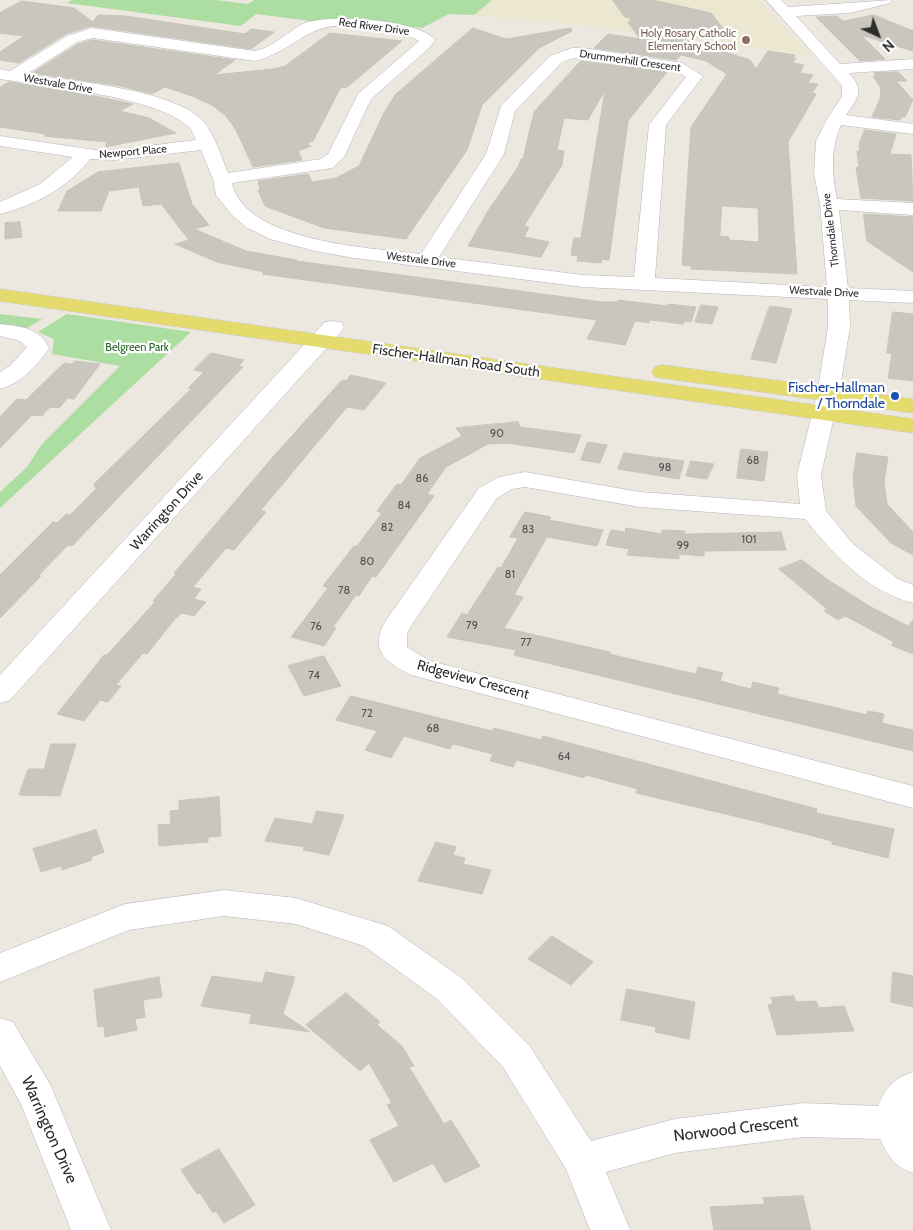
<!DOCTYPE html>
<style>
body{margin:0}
#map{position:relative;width:913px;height:1230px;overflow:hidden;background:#ece8df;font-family:Cabin,sans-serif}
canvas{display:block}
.north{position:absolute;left:853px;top:10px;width:50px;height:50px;-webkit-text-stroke:4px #fff;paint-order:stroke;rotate:137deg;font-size:14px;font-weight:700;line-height:20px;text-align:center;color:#2c2c2c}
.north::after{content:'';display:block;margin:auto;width:18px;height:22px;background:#2c2c2c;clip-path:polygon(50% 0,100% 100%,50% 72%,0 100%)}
</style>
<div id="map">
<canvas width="913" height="1230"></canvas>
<div class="north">N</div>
</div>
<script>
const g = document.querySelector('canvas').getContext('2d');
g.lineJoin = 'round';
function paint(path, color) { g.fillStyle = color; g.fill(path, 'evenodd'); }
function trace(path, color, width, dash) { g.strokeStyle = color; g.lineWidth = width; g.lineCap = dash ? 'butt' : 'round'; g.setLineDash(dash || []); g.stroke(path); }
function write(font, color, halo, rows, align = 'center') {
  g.font = font + ' Cabin,sans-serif'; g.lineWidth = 4.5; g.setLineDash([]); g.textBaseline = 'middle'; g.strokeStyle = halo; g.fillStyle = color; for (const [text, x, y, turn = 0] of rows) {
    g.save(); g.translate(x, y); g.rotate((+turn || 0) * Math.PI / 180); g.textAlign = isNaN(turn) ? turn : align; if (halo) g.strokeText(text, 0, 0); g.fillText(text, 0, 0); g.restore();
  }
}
paint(new Path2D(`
 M492 0H759L812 56 578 25 474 15Z`), '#ece7d0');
paint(new Path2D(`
 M72 0H215L248 4 254 0H492L474 15 449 14 422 28 338 18 310 21 256 14 241 26 67 3Z
 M0 314 42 319 27 328 0 324Z
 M67 314 191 332 0 508V492L27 467 42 444 120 366 52 354 54 339 38 332Z`), '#acdda1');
const building = new Path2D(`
 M613 0H653L711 13 725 31 668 34 750 60 756 69 768 51 795 55 793 58H796L793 63 804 65 800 73 813 75 808 83 818 84 812 93 816 94 788 142 797 274 691 269V266L682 265 691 127 727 74 706 61 681 55 676 60 594 48 608 34 640 39 628 22H631L630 18 625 17ZM722 206 758 208 759 242 729 240V237L720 236Z
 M22 1 74 8 93 22 98 15 126 16 245 34 251 29 274 32 251 49 91 26 66 34 19 63 0 60V52L24 36 0 33V13Z
 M874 15 913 31V51L861 35 885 59 860 61 816 17 837 16 843 21Z
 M473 28 506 39 571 28 572 31 539 48 482 105 467 150 406 239 324 228 265 206 258 190 260 189 258 181 308 174 312 182 336 178 359 166 384 113 395 95Z
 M330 33 402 41 346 88 341 87 313 141 306 144 311 146 298 151 302 160 253 167 236 130 226 116 212 105 192 96 165 87 152 94 121 86 32 73 78 44 93 40 235 60 214 75 273 69 285 66Z
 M581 61 667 72 628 121 609 260 602 259 601 263 577 261 578 256 571 255 574 238H581L605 90 588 120 564 118 557 150 564 151 562 165 524 226 529 227 524 237 549 242 541 257 468 246 488 211 518 167 521 159H523L534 112Z
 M898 72 907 81H896L913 100 905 117H901L900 120 872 117 880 99 881 88 873 76H877L874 73Z
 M9 82 71 91 133 104 120 111 149 118 176 133 105 147 107 142 44 136 46 134 0 127V88Z
 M865 130 896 134 890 154 911 155 913 201 861 198 856 168 859 167 857 151H860L859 144Z
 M179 163 192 204 209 225 194 229 246 251 297 260 296 261 602 302H618V300L667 306 668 304 696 307 691 322 684 321 683 324 650 320 649 323 635 321 625 345 587 339 597 320 262 274 264 272 217 262 175 244 189 240 161 204 143 206 139 187 109 191 101 211H58L67 191 98 172Z
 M864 214 913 217V272L867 241Z
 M20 222 22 237 5 239V223Z
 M701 305 718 307 712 324 695 322Z
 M770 306 792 309 776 363 751 359Z
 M893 312 913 314V381L888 378 892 354 887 353Z
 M211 353 244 360 239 366 243 367 72 546 68 545 38 576H41L0 618V575L53 522 57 523 66 514 70 515 96 489 94 484 191 389 188 388 204 372 194 370Z
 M75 361 100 364 74 399 68 398 59 408 50 407 42 416 32 415 0 448V417L17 399 26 400 64 363 72 364Z
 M351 375 386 383 364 410 347 407 261 510 266 512 234 550 226 548 193 587 201 589 194 599 206 602 194 616 182 613 174 620 147 654 143 653 116 685 121 686 108 702 100 700 84 721 57 714 104 655H107L155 602 153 601 176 574 174 573 273 457 342 380 346 381Z
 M518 422 520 427 581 435 574 453 507 443 488 444 446 467 427 494 434 496 376 577 372 576 359 596 356 595 333 627 336 628 324 646 291 637 328 588 323 586 354 546H357L382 513 377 511 397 484 401 485 420 458 462 436 456 428Z
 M588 442 607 445 600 463 581 460Z
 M741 449 768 452 764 481 737 478Z
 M624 453 684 461 679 479 618 469Z
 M857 453 888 457 884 482 887 504 913 532V555L891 543 856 506 853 478Z
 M691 461 714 464 707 479 686 476Z
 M525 512 551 517 549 520 603 530 597 546 547 537 514 595 523 597 504 628 610 652 609 654 673 669 696 674 698 667 723 673 720 681 751 689 753 682 779 688 777 694 867 715 868 711 884 714 882 723 913 730V751L514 655 516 650 447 637 462 613 467 615 498 567 501 568 518 538 510 537Z
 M626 528 662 534V530L685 531V534L781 532 786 550 704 551V556L679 554V559L639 556 627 555 629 549 606 545 611 530 625 532Z
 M802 560 828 580 871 607 908 626 913 620V654L891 645 894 642 845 616 838 620 824 611 827 609 779 569Z
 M324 656 341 686 304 696 288 666Z
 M351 696 492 731 494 728 541 740 543 736 817 809 816 813 894 829 888 858 832 844V841L751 820 636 793 638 789 586 775 584 778 517 760 513 767 490 761 493 754 453 744 450 749 404 736 391 758 365 750 377 731 336 720Z
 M51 744H76L60 796 19 795 28 769H44Z
 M219 797 221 836 208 837V842L159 846 158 825 171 824 170 811 179 810V801Z
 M317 811 344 815 329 855 303 850 305 847 265 841 275 818 312 824Z
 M96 830 104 852 91 857 92 860 62 870 61 866 41 872 33 849Z
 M436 842 456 847 453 855 465 858 463 864 491 870 482 894 418 881Z
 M552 936 593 962 571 985 528 959Z
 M266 972 295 977 283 1014 310 1032 249 1023 252 1014 201 1006 212 976 262 983Z
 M893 972 913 976V1007L891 1002Z
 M159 977 162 997 143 1000 145 1017 135 1019 137 1030 105 1037 104 1026 98 1027 94 990Z
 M627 989 695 1002 689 1039 655 1032 656 1027 621 1020Z
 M346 993 380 1022 377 1025 402 1046 414 1066 409 1067 444 1124 451 1120 480 1166 445 1183 433 1163 394 1182 370 1140 399 1126 387 1105 392 1103 369 1063 360 1071 306 1025Z
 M794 996 796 1002 816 1001 819 1008 844 1006 854 1031 777 1035 768 1005 773 1004 771 998Z
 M219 1149 255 1205 224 1223 216 1211 213 1213 200 1193 197 1194 181 1170Z
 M803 1196 811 1230H714L710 1207 765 1204 763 1198Z`);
paint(building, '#c8c6bd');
trace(building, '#c7c4b9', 1);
const minor = new Path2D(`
 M766 0H781L788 7 892 0 890 3 850 13 796 16 840 64 913 59V69L849 73C865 91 858 98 846 115L913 124V134L841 125C830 150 832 173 837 199L913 203V215L839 210 848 288 913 291V303L849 300 850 327 839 394 821 475 826 511 853 544 898 579 913 585V603C867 591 834 555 805 519L640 507 525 487 512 489 497 498 411 626 407 634V647L430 661 913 786V808L411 675C384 662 368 648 387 619L479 488 499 477 525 472 640 492 800 504 797 475 817 394 828 327V299L583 287 354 258 315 251 270 239 246 227 232 215 216 195 213 179 201 150 115 160 90 159C68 188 35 205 0 214V202L40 184 73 157 0 146V136L96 150H115L196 140C194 136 192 130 189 127 158 97 45 86 0 79V69L10 71 67 36 92 28 255 51C275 47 287 31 305 23 329 14 420 19 435 40L429 48 371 99 344 157 332 168 232 183C244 242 372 248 421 254L486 154 501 106 550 56 572 48H584L682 63 703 76 666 125 655 278 827 287 820 204 814 174 816 141 827 119 842 97V85ZM333 26C355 27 401 29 419 41L358 94 328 154 321 159 228 173C221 156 215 135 203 121 174 89 70 81 27 74L77 42 93 38 255 61C286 54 303 30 333 26ZM574 58 678 72 686 77 649 125 634 277 583 275 439 257 504 154 515 111 562 62Z
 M333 321 341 322 344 327 341 332 10 700 0 703V675L325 322Z
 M0 324C20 326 40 328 49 348 37 366 21 383 0 389V372L10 366 27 347 20 341 0 336Z
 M224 890 296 898 388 926 463 979 529 1045 591 1141 675 1119 804 1103 878 1106C886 1087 894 1078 913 1072V1173C895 1167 888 1157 880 1139L804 1137 675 1153 606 1172 630 1230H590L566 1169 503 1067 437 999 364 946 296 924 224 916 129 930 0 982V953L125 904Z
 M0 1018 13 1022 51 1086 111 1230H71L21 1104 0 1066Z`);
const major = new Path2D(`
 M0 289 913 419V433L0 301Z
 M663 365 913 399V413L655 377 652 372 655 367Z`);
trace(minor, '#b3b3be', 1);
trace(major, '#c8c8c8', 1);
paint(minor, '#fff');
paint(major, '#e4db6c');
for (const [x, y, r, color] of [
 [746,40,5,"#8d6e63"],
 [895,396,5,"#1a4fb4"]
]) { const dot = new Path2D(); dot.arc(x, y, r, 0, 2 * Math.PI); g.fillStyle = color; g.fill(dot); trace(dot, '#fff', 2); }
write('11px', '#2c2c2c', '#fff', [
 ["Red River Drive",374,27,8],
 ["Drummerhill Crescent",630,61,8],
 ["Westvale Drive",58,84,10],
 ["Newport Place",133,152,-5],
 ["Thorndale Drive",831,230,-97],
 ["Westvale Drive",421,260,7],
 ["Westvale Drive",824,292,3]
]);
write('11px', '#785e54', '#fff', [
 ["Holy Rosary Catholic",736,34],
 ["Elementary School",736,47]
], 'right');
write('11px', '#246322', '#fff', [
 ["Belgreen Park",137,348]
]);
write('11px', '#535250', null, [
 ["90",497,434],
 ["68",753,461],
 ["98",665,468],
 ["86",422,479],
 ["84",404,506],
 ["82",387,528],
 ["83",528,530],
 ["101",749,540],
 ["99",683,546],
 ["80",367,562],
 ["81",510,575],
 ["78",344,591],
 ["79",472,626],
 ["76",316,627],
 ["77",526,643],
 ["74",314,676],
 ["72",367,714],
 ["68",433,729],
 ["64",564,757]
]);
write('14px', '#2c2c2c', '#fff', [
 ["Fischer-Hallman Road South",456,361,8],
 ["Warrington Drive",167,511,-48],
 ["Ridgeview Crescent",473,680,15]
]);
write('14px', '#164399', '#fff', [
 ["Fischer-Hallman",885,388],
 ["/ Thorndale",885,404]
], 'right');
write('16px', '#2c2c2c', '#fff', [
 ["Norwood Crescent",736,1129,-7],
 ["Warrington Drive",49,1130,66]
]);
</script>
